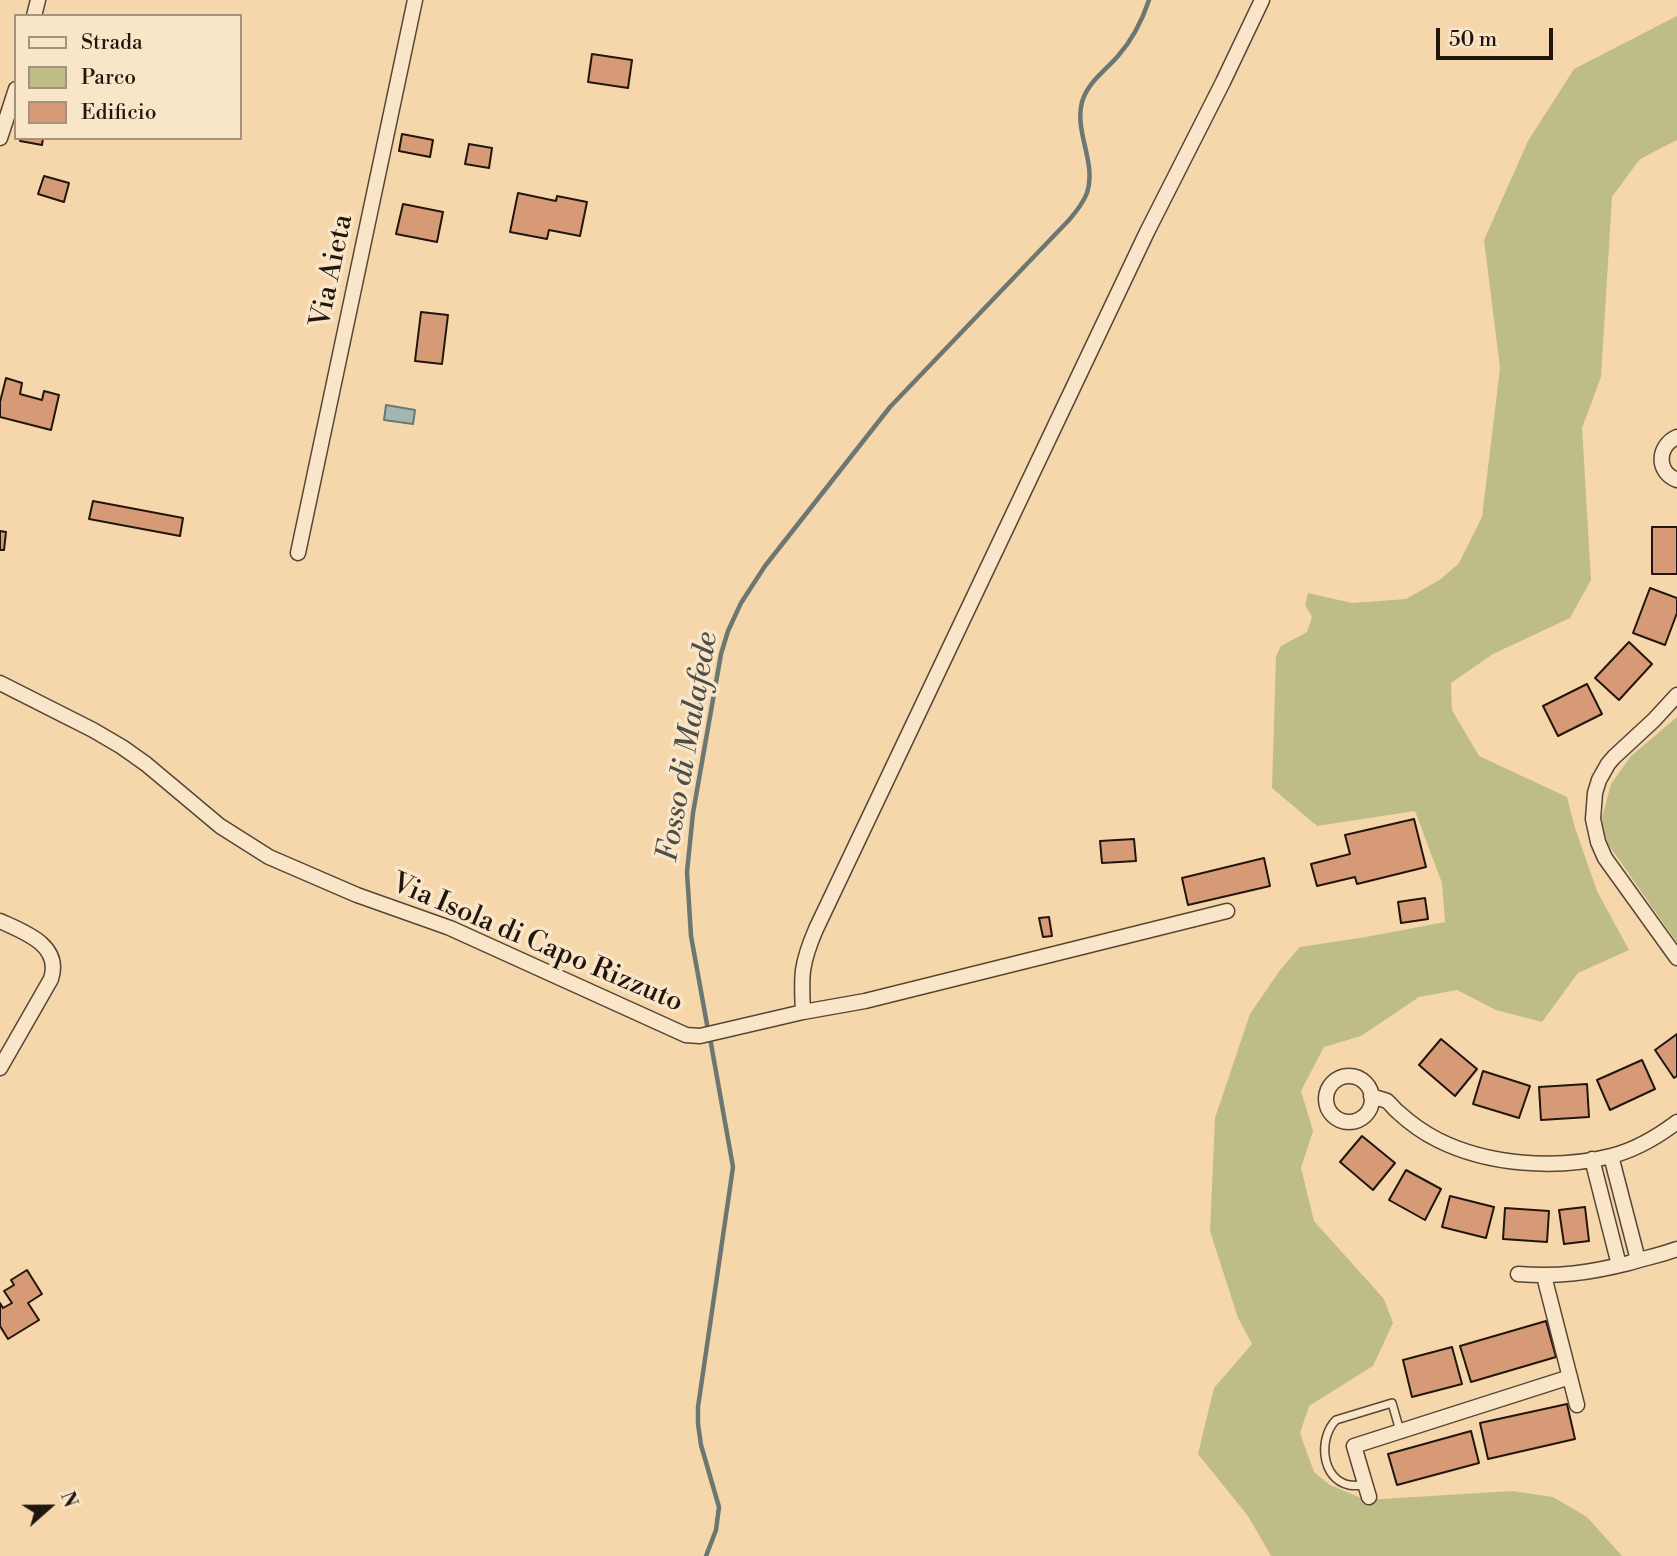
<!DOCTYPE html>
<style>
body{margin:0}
#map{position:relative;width:1677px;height:1556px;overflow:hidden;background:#f6d7ab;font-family:"Libre Bodoni",serif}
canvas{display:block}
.legend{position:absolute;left:14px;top:14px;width:228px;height:126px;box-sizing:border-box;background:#f9e5c8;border:2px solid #a3927e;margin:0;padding:9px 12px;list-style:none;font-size:21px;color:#21160e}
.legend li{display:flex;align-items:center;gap:14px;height:35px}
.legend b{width:35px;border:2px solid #a3927e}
.north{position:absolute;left:14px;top:1472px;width:70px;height:70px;-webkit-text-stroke:5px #f9e5c8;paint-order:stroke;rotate:69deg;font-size:19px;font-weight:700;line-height:28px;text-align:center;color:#21160e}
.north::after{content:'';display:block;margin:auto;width:24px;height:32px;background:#21160e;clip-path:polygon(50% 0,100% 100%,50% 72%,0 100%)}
.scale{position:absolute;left:1436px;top:28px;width:117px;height:32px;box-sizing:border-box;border:4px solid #21160e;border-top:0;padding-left:9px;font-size:21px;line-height:24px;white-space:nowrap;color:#21160e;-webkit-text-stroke:5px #f9e5c8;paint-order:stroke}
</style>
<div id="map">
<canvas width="1677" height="1556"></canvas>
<ul class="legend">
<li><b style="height:9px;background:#f9e5c8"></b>Strada</li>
<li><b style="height:19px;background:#bfbd87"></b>Parco</li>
<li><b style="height:19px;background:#d79a76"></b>Edificio</li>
</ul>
<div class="north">N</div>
<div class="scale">50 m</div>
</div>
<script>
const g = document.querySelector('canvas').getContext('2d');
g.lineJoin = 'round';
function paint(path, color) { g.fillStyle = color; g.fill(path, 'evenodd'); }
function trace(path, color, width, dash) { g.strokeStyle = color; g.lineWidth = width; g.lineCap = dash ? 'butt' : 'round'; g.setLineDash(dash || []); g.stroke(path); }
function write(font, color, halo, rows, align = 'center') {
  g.font = font + ' "Libre Bodoni",serif'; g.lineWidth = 7; g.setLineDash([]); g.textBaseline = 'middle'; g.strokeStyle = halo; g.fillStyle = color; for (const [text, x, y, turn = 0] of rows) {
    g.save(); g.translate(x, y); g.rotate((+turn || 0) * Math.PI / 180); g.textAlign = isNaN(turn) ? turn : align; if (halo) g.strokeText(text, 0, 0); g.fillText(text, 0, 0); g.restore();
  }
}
paint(new Path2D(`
 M1677 16V140L1640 159 1612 197 1601 377 1582 428 1591 580 1570 618 1493 654 1451 683 1452 710 1479 756 1567 797 1575 828 1597 891 1629 950 1578 973 1542 1022 1496 1010 1457 990 1419 997 1361 1036 1324 1047 1301 1091 1313 1131 1301 1168 1314 1221 1384 1299 1393 1323 1373 1366 1309 1406 1300 1433 1314 1472 1330 1485 1366 1500 1512 1491 1553 1497 1587 1517 1622 1556H1271L1248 1516 1198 1454 1214 1388 1252 1344 1238 1318 1210 1231 1215 1118 1250 1014 1280 970 1300 947 1366 937 1445 922 1442 883 1415 811 1317 826 1272 788 1276 656 1281 646 1307 632 1312 617 1305 605 1308 593 1352 603 1406 599 1441 579 1459 563 1482 517 1500 368 1484 240 1528 141 1574 69Z
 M1677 717V943L1608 844 1604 832 1602 818 1611 784 1631 756Z`), '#bfbd87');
const water = new Path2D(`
 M386 405 415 410 413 424 384 420Z`);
paint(water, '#a0b7b3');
trace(water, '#6d7771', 2);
trace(new Path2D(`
 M708 1030 691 936 687 872 693 813 721 654 728 631 741 603 765 566 890 407 1069 220C1076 212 1083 203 1087 193 1097 163 1074 132 1082 102 1088 82 1105 71 1118 56 1133 39 1142 21 1149 0
 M706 1556 716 1530 719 1507 701 1445 698 1424V1407L733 1167 710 1038`), '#6d7771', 4.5);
const building = new Path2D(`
 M592 54 632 60 628 88 588 82Z
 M402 134 433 140 430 157 399 151Z
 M21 138H43L42 145 20 141Z
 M469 144 492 148 489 168 465 164Z
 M44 176 69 183 64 202 38 194Z
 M518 193 556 201 557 196 587 202 580 236 549 230 547 239 510 232Z
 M403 204 443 212 437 242 396 234Z
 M421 312 448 315 442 364 415 361Z
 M6 378 22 383 20 394 42 400 44 391 59 395 51 430 0 417V402Z
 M93 501 183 518 180 536 89 519Z
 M1652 527H1677V574H1652Z
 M0 531 6 532 4 550H0Z
 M1650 588 1677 598V613L1665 645 1633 633Z
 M1629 642 1652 664 1619 700 1595 678Z
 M1587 684 1602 714 1558 736 1543 706Z
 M1414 819 1426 867 1357 884 1355 877 1317 886 1311 864 1350 854 1345 835Z
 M1134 839 1136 861 1102 863 1100 841Z
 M1264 858 1270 886 1188 905 1182 878Z
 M1425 898 1428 919 1401 923 1398 902Z
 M1049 917 1052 936 1043 937 1039 918Z
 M1677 1034V1076L1674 1078 1655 1050Z
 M1441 1039 1477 1069 1455 1096 1419 1065Z
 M1642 1060 1655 1089 1610 1110 1597 1080Z
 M1483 1071 1530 1086 1519 1118 1473 1104Z
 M1587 1084 1589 1117 1541 1120 1539 1087Z
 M1362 1136 1395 1163 1373 1190 1340 1162Z
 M1406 1170 1441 1189 1425 1220 1389 1200Z
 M1450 1196 1494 1207 1486 1238 1442 1227Z
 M1585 1207 1589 1241 1564 1244 1559 1210Z
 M1505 1208 1549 1211 1547 1242 1503 1239Z
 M27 1270 42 1294 28 1303 39 1320 8 1339 0 1326V1303L3 1308 12 1303 4 1291 14 1285 11 1280Z
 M1546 1321 1556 1357 1471 1382 1460 1346Z
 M1452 1347 1462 1384 1412 1397 1403 1360Z
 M1567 1404 1575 1439 1488 1459 1480 1423Z
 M1471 1431 1479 1463 1397 1485 1388 1454Z`);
paint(building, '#d79a76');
trace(building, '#21160e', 2);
const service = new Path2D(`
 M1366 1486C1361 1485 1354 1486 1349 1485 1321 1479 1318 1438 1336 1420L1392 1403 1400 1431`);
const minor = new Path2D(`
 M34 16 38 0
 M0 138 16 89
 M1677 437C1657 446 1656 472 1677 480
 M298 553 415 0
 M0 683 93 730 122 747 146 764 220 826 269 857 357 895 450 928 686 1035 700 1036 803 1012 865 1001 1227 911
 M1677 695 1654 720 1614 757 1608 764 1599 780 1595 793 1593 819 1598 842 1605 858 1677 958
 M0 921C24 932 62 945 51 979L0 1068
 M803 1012C801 975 801 964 816 929L1147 232 1223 82 1262 0
 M1326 1099a23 23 0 1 1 46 0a23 23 0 1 1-46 0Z
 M1371 1096C1376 1098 1382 1099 1387 1101 1391 1104 1394 1109 1398 1112 1410 1123 1424 1133 1438 1140 1488 1165 1556 1170 1611 1156 1635 1150 1657 1137 1677 1122
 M1611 1156 1638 1260
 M1592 1159 1619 1265
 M1518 1274C1559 1277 1589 1273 1629 1263 1645 1258 1661 1255 1677 1249
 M1544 1276 1577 1405
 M1369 1497 1354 1446 1570 1377`);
trace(service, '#564635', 10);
trace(minor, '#564635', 17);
trace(service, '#f9e5c8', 7);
trace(minor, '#f9e5c8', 14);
write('28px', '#21160e', '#f9e5c8', [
 ["Via Aieta",333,271,-78],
 ["Via Isola di Capo Rizzuto",537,944,23]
]);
write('italic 30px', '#4d4e48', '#f9e5c8', [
 ["Fosso di Malafede",689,747,-80]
]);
</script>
